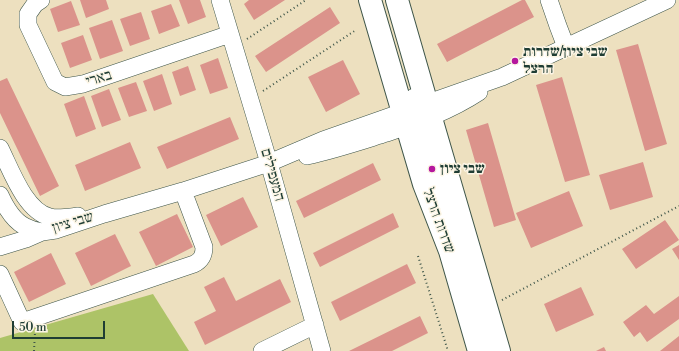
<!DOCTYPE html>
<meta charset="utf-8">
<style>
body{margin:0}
#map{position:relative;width:679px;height:351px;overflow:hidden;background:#ede0bf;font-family:"Libre Bodoni",serif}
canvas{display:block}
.scale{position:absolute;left:12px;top:321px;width:93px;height:18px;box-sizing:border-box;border:2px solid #1f3d34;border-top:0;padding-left:5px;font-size:12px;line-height:14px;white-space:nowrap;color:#1f3d34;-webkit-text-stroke:3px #fcf5e5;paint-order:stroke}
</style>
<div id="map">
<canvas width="679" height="351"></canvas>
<div class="scale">50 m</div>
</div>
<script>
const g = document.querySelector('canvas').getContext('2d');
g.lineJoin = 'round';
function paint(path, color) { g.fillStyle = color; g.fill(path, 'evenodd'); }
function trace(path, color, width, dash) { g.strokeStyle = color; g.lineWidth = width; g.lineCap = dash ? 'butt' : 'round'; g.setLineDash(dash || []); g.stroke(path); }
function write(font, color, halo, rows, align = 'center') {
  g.font = font + ' "Libre Bodoni","Frank Ruhl Libre",serif'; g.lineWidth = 3; g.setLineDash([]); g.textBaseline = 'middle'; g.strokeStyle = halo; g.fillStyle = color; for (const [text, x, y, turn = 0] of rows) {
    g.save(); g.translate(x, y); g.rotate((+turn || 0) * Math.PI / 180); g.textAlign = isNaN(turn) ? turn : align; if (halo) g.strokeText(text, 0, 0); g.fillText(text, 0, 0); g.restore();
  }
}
paint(new Path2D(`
 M153 294 189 351H0V338Z`), '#adc367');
paint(new Path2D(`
 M80 0H106L109 9 86 18Z
 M179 0H200L206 17 188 24Z
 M249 0H285L254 20 244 4Z
 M522 0H525L534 17 447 62 437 44Z
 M71 1 80 25 58 32 50 9Z
 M171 4 180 26 159 34 151 11Z
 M330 7 340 23 266 72 255 56Z
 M141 12 150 39 130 46 120 19Z
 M112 20 123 51 100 59 89 28Z
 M83 35 92 60 70 68 61 43Z
 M638 44 667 144 645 151 616 50Z
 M218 58 228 88 210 94 200 65Z
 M343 60 360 94 326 112 308 77Z
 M188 66 196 90 180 96 172 72Z
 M162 74 172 104 154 111 143 81Z
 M562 77 590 175 565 182 536 85Z
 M7 78 59 186 40 196 0 113V81Z
 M136 82 147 111 129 117 118 88Z
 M109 89 121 120 102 127 91 96Z
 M84 96 96 129 76 137 64 104Z
 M230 117 239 139 167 169 157 147Z
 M488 123 516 220 494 227 466 130Z
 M130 142 141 168 85 191 75 165Z
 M643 162 653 197 610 210 599 175Z
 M373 163 381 180 304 218 296 201Z
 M569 191 583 226 531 248 516 213Z
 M243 197 258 227 221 246 206 215Z
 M393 213 399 227 320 267 313 253Z
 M177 214 193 247 156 266 139 232Z
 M665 220 679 240 636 269 622 249Z
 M115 234 131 266 91 286 75 253Z
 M679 245V260L672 249Z
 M51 253 66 284 29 302 14 272Z
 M407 264 416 283 340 321 331 302Z
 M224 277 236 301 280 279 291 302 205 345 194 322 216 311 204 287Z
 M581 287 594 315 556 332 544 304Z
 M679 296V319L647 342 640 332 634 337 623 322 646 305 654 314Z
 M420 316 428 333 392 351H349Z
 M679 336V351H660Z
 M604 347 606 351H596Z`), '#db938b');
const minor = new Path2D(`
 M41 0 35 4 28 14V25L55 82 65 87 83 84 230 34
 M220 0 269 163 322 351
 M549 0 558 26 566 47
 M414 97 421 137 425 153
 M0 148C11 170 25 211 50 217 58 219 69 217 78 216
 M425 153 450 212
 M307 156C334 150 361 141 387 133 419 122 450 111 479 92
 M0 195C5 206 13 220 24 226 30 229 36 231 42 232
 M0 247 26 239 42 232 56 230 104 214 183 191 269 163 323 140 502 77 667 0
 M0 274 22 322 194 264C202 260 204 255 204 247L183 191
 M262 351 315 325`);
const major = new Path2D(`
 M370 0 411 140 424 184 450 251 479 351
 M397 0 435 132 499 351`);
trace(minor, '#3e5549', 18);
trace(major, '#3e5549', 24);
trace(new Path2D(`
 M247 39 306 0
 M263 91 356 30
 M418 256 448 351
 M502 300 679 206
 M34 351 35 332`), '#3e5549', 2, [1, 3]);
trace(minor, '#fff', 17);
trace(major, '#fff', 22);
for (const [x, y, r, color] of [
 [515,61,4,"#b5179e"],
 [432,169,4,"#b5179e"]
]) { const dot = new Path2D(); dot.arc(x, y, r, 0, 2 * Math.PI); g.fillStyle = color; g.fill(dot); trace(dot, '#fcf5e5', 1.5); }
write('bold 15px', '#1f3d34', '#fcf5e5', [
 ["שבי ציון/שדרות",523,52],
 ["הרצל",523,69],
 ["שבי ציון",440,169]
], 'left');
write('15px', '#1f3d34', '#fcf5e5', [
 ["בארי",99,79,-17],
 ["המעפילים",272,175,74],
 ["שדרות הרצל",438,221,70],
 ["שבי ציון",73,223,-17]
]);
</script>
